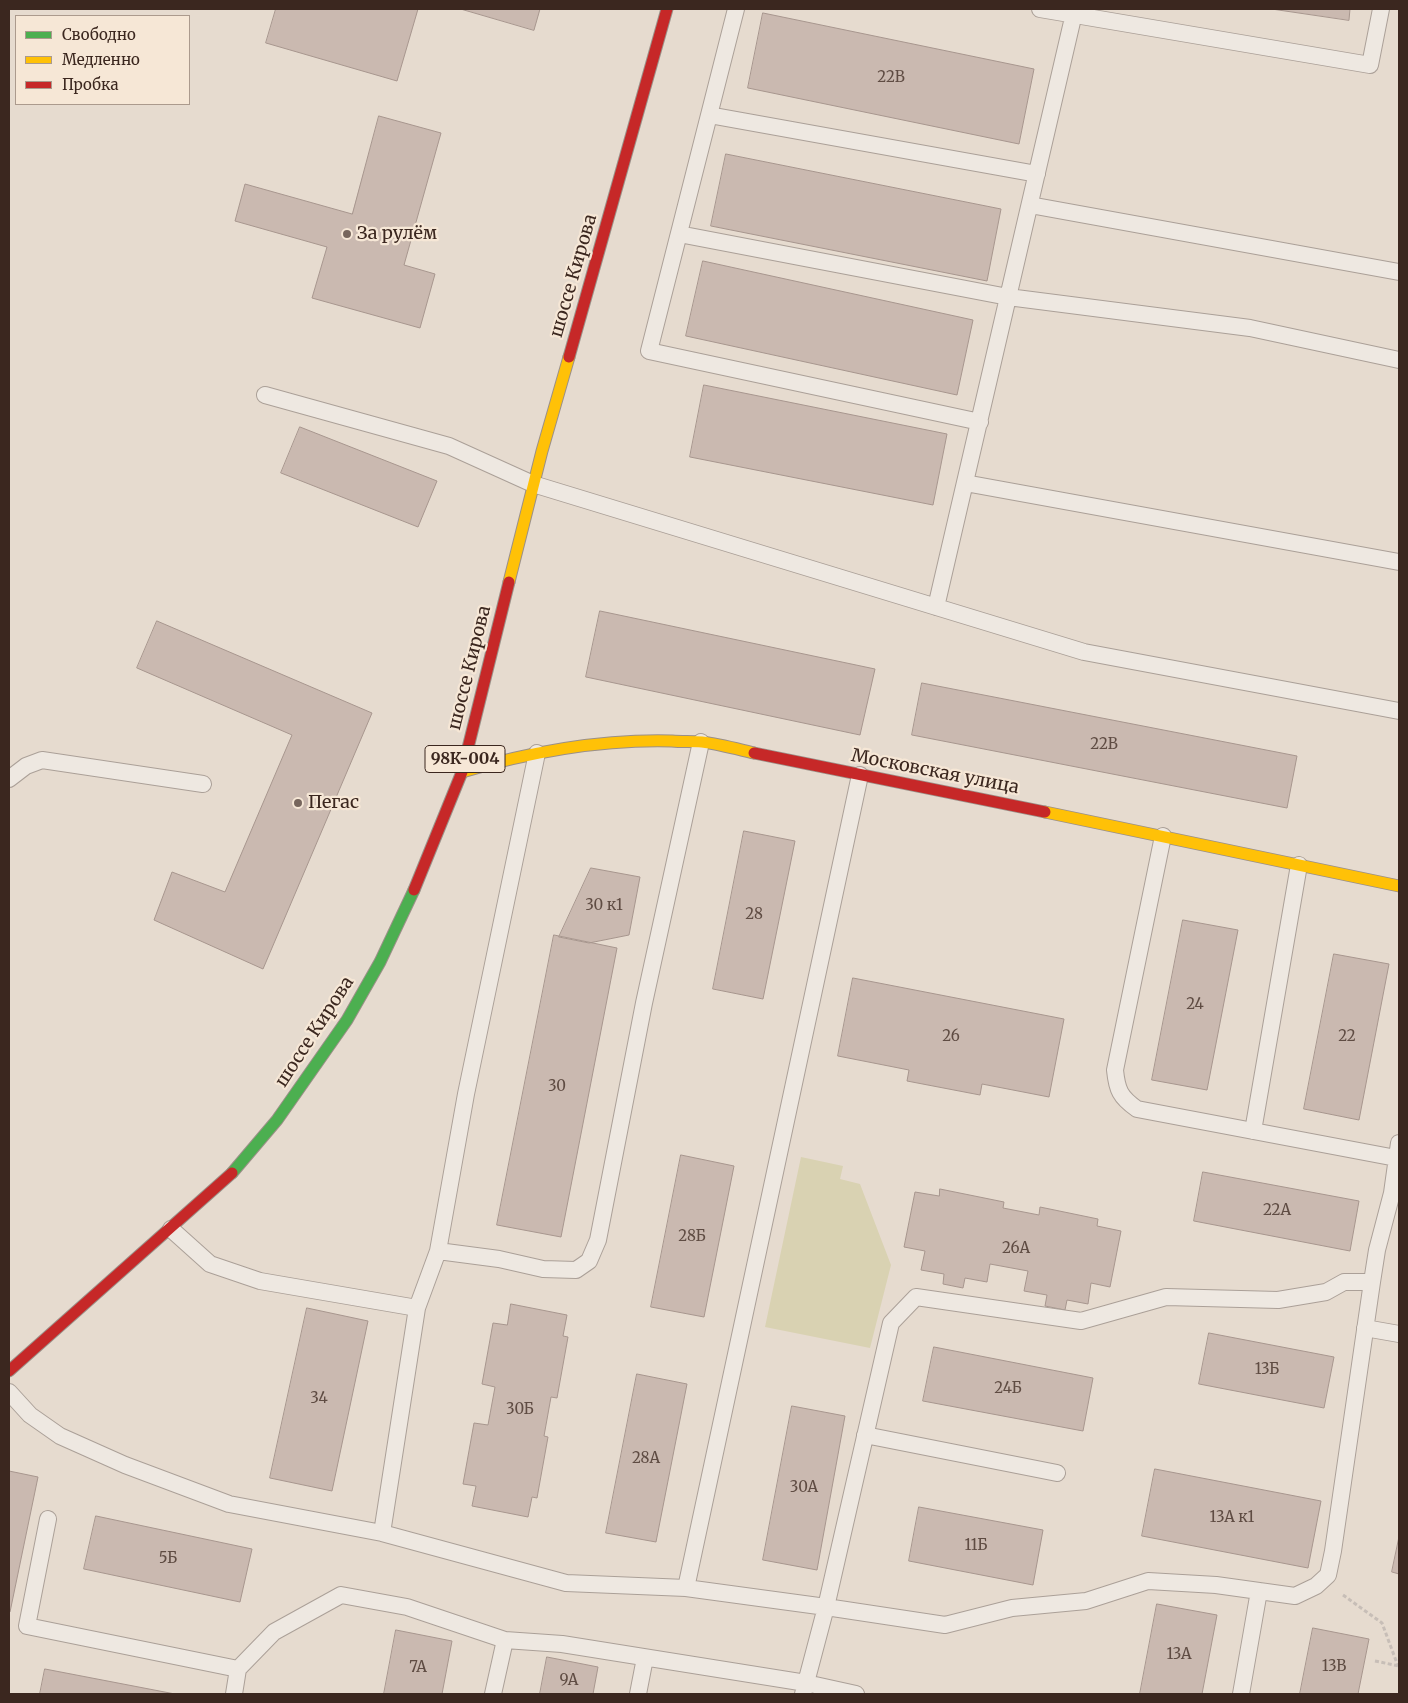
<!DOCTYPE html>
<meta charset="utf-8">
<style>
body{margin:0}
#map{position:relative;width:1408px;height:1703px;overflow:hidden;background:#e6dbcf;font-family:Merriweather,serif}
canvas{display:block}
.frame{position:absolute;inset:0;border:10px solid #3b271f;pointer-events:none}
.legend{position:absolute;left:15px;top:15px;width:175px;height:90px;box-sizing:border-box;background:#f6e7d6;border:1px solid #ab9a8d;margin:0;padding:6px 9px;list-style:none;font-size:15px;color:#3b271f}
.legend li{display:flex;align-items:center;gap:10px;height:25px}
.legend b{width:25px;border:1px solid #ab9a8d}
</style>
<div id="map">
<canvas width="1408" height="1703"></canvas>
<div class="frame"></div>
<ul class="legend">
<li><b style="height:6px;background:#4caf50"></b>Свободно</li>
<li><b style="height:6px;background:#ffc107"></b>Медленно</li>
<li><b style="height:6px;background:#c62828"></b>Пробка</li>
</ul>
</div>
<script>
const g = document.querySelector('canvas').getContext('2d');
g.lineJoin = 'round';
function paint(path, color) { g.fillStyle = color; g.fill(path, 'evenodd'); }
function trace(path, color, width, dash) { g.strokeStyle = color; g.lineWidth = width; g.lineCap = dash ? 'butt' : 'round'; g.setLineDash(dash || []); g.stroke(path); }
function write(font, color, halo, rows, align = 'center') {
  g.font = font + ' Merriweather,serif'; g.lineWidth = 4.5; g.setLineDash([]); g.textBaseline = 'middle'; g.strokeStyle = halo; g.fillStyle = color; for (const [text, x, y, turn = 0] of rows) {
    g.save(); g.translate(x, y); g.rotate((+turn || 0) * Math.PI / 180); g.textAlign = isNaN(turn) ? turn : align; if (halo) g.strokeText(text, 0, 0); g.fillText(text, 0, 0); g.restore();
  }
}
paint(new Path2D(`
 M801 1157 843 1166 840 1179 860 1184 891 1265 870 1348 765 1327Z`), '#d9d2b2');
const building = new Path2D(`
 M276 9H418L397 81 266 43Z
 M461 9H540L534 30Z
 M1272 9H1350L1349 20Z
 M763 13 1034 69 1019 144 748 88Z
 M379 116 441 133 404 265 435 274 420 328 312 298 327 247 235 221 245 184 352 214Z
 M726 154 1001 209 987 281 711 226Z
 M703 261 973 320 957 395 686 336Z
 M704 385 947 434 933 505 690 457Z
 M300 427 437 481 418 527 281 473Z
 M600 611 875 669 860 735 586 677Z
 M157 621 372 713 263 969 154 920 172 872 225 892 292 735 137 668Z
 M922 683 1297 756 1287 808 912 735Z
 M744 831 795 841 763 999 713 989Z
 M591 868 640 877 629 935 589 943 559 937Z
 M1183 920 1238 930 1207 1090 1152 1080Z
 M554 935 617 948 561 1237 497 1225Z
 M1334 954 1389 964 1359 1120 1304 1109Z
 M853 978 1064 1019 1049 1097 982 1084 980 1095 907 1081 909 1070 838 1056Z
 M681 1155 734 1166 704 1317 651 1307Z
 M1203 1172 1359 1201 1350 1251 1194 1221Z
 M940 1189 1004 1202 1003 1208 1039 1215 1040 1207 1098 1219 1097 1226 1121 1231 1110 1287 1091 1283 1088 1304 1067 1300 1065 1310 1045 1306 1047 1295 1024 1291 1028 1271 990 1264 987 1282 965 1278 963 1288 943 1284 944 1274 921 1270 925 1251 904 1247 915 1192 939 1196Z
 M511 1304 567 1315 563 1336 568 1337 557 1398 551 1397 544 1436 548 1437 537 1498 532 1497 528 1517 472 1506 476 1486 463 1484 474 1423 488 1425 495 1387 482 1384 493 1323 507 1325Z
 M307 1308 368 1321 332 1491 270 1478Z
 M1209 1333 1334 1357 1324 1408 1199 1384Z
 M934 1347 1093 1378 1083 1431 923 1401Z
 M637 1374 687 1384 656 1542 606 1533Z
 M792 1406 845 1416 817 1570 763 1560Z
 M1155 1469 1321 1501 1308 1568 1142 1536Z
 M9 1471 38 1477 10 1612H9Z
 M919 1507 1043 1530 1033 1585 909 1561Z
 M96 1516 252 1549 240 1602 84 1569Z
 M1399 1537V1574L1392 1572Z
 M1157 1604 1217 1615 1202 1694H1140Z
 M1313 1628 1369 1639 1358 1694H1300Z
 M396 1630 452 1641 442 1694H384Z
 M547 1657 598 1667 593 1694H540Z
 M45 1669 175 1694H40Z`);
paint(building, '#cab9b0');
trace(building, '#a7968e', 1);
const lane = new Path2D(`
 M736 9 649 351 980 422
 M1040 9 1370 65 1381 9
 M709 115 1037 174
 M1030 205 1399 272
 M679 234 1008 297 1250 328 1399 360
 M265 395 449 446 533 484 1084 652 1399 711
 M965 483 1399 562
 M936 607 1075 9
 M9 779 26 766 42 760 203 784
 M1163 836 1115 1070C1117 1090 1120 1097 1137 1109L1396 1158
 M1253 1131 1299 865
 M171 1229 210 1264 260 1281 417 1308
 M438 1251 499 1259 543 1269 576 1270 589 1261 598 1240 644 1003 701 742
 M1365 1328 1399 1334
 M9 1392 30 1415 60 1436 125 1465 229 1504 382 1533 417 1308 438 1251 466 1094 537 753
 M865 1435 1057 1473
 M48 1519 27 1626 238 1669 234 1694
 M382 1533 566 1583 686 1588 826 1607 891 1323 916 1297 1081 1321 1166 1297 1278 1300 1326 1292 1344 1282H1372
 M686 1588 860 775
 M238 1669 274 1632 341 1595 407 1607 505 1640
 M493 1694 505 1640 562 1644 806 1683 856 1694
 M638 1694 645 1658
 M803 1694 826 1607 945 1625 1012 1608 1086 1601 1148 1581 1216 1585 1295 1596 1316 1586 1328 1575 1333 1551 1372 1282 1377 1250 1392 1193 1399 1143
 M1241 1694 1259 1591`);
const fast = new Path2D(`
 M232 1173 277 1120 347 1020 380 962 414 890`);
const slow = new Path2D(`
 M509 582 542 451 569 357
 M462 772C530 752 601 739 672 741 682 742 692 741 702 742 719 744 737 749 754 753
 M1045 812 1399 886`);
const jam = new Path2D(`
 M569 357 667 9
 M754 753 1045 812
 M414 890 462 772 509 582
 M9 1371 232 1173`);
trace(lane, '#aba098', 18);
trace(fast, '#9b9088', 13);
trace(slow, '#9b9088', 13);
trace(jam, '#9b9088', 13);
trace(new Path2D(`
 M1343 1595 1382 1623 1398 1666
 M1375 1661 1399 1666`), '#c7beb7', 3, [4, 2.5]);
trace(lane, '#eee8e1', 16);
trace(fast, '#4caf50', 11);
trace(slow, '#ffc107', 11);
trace(jam, '#c62828', 11);
for (const [x, y, r, color] of [
 [347,234,5,"#77665d"],
 [298,803,5,"#77665d"]
]) { const dot = new Path2D(); dot.arc(x, y, r, 0, 2 * Math.PI); g.fillStyle = color; g.fill(dot); trace(dot, '#f6e7d6', 2); }
write('15px', '#5f4c43', null, [
 ["22В",891,78],
 ["22В",1104,745],
 ["30 к1",604,906],
 ["28",754,915],
 ["24",1195,1005],
 ["26",951,1037],
 ["22",1347,1037],
 ["30",557,1087],
 ["22А",1277,1211],
 ["28Б",692,1237],
 ["26А",1016,1249],
 ["13Б",1267,1370],
 ["24Б",1008,1389],
 ["34",319,1399],
 ["30Б",520,1410],
 ["28А",646,1459],
 ["30А",804,1488],
 ["13А к1",1232,1518],
 ["11Б",976,1546],
 ["5Б",168,1559],
 ["13А",1179,1655],
 ["13В",1334,1667],
 ["7А",418,1668],
 ["9А",569,1681]
]);
for (const [x, y, w] of [
 [465,759,80]
]) { const box = new Path2D(); box.roundRect(x - w / 2, y - 13.5, w, 27, 4); g.fillStyle = '#f6e7d6'; g.fill(box); trace(box, '#3b271f', 1); }
write('bold 16px', '#3b271f', null, [
 ["98К-004",465,759]
]);
write('18px', '#3b271f', '#f6e7d6', [
 ["За рулём",357,234],
 ["Пегас",308,803]
], 'left');
write('18px', '#3b271f', '#f6e7d6', [
 ["шоссе Кирова",574,276,-74],
 ["шоссе Кирова",470,668,-76],
 ["Московская улица",935,772,11],
 ["шоссе Кирова",315,1032,-57]
]);
</script>
